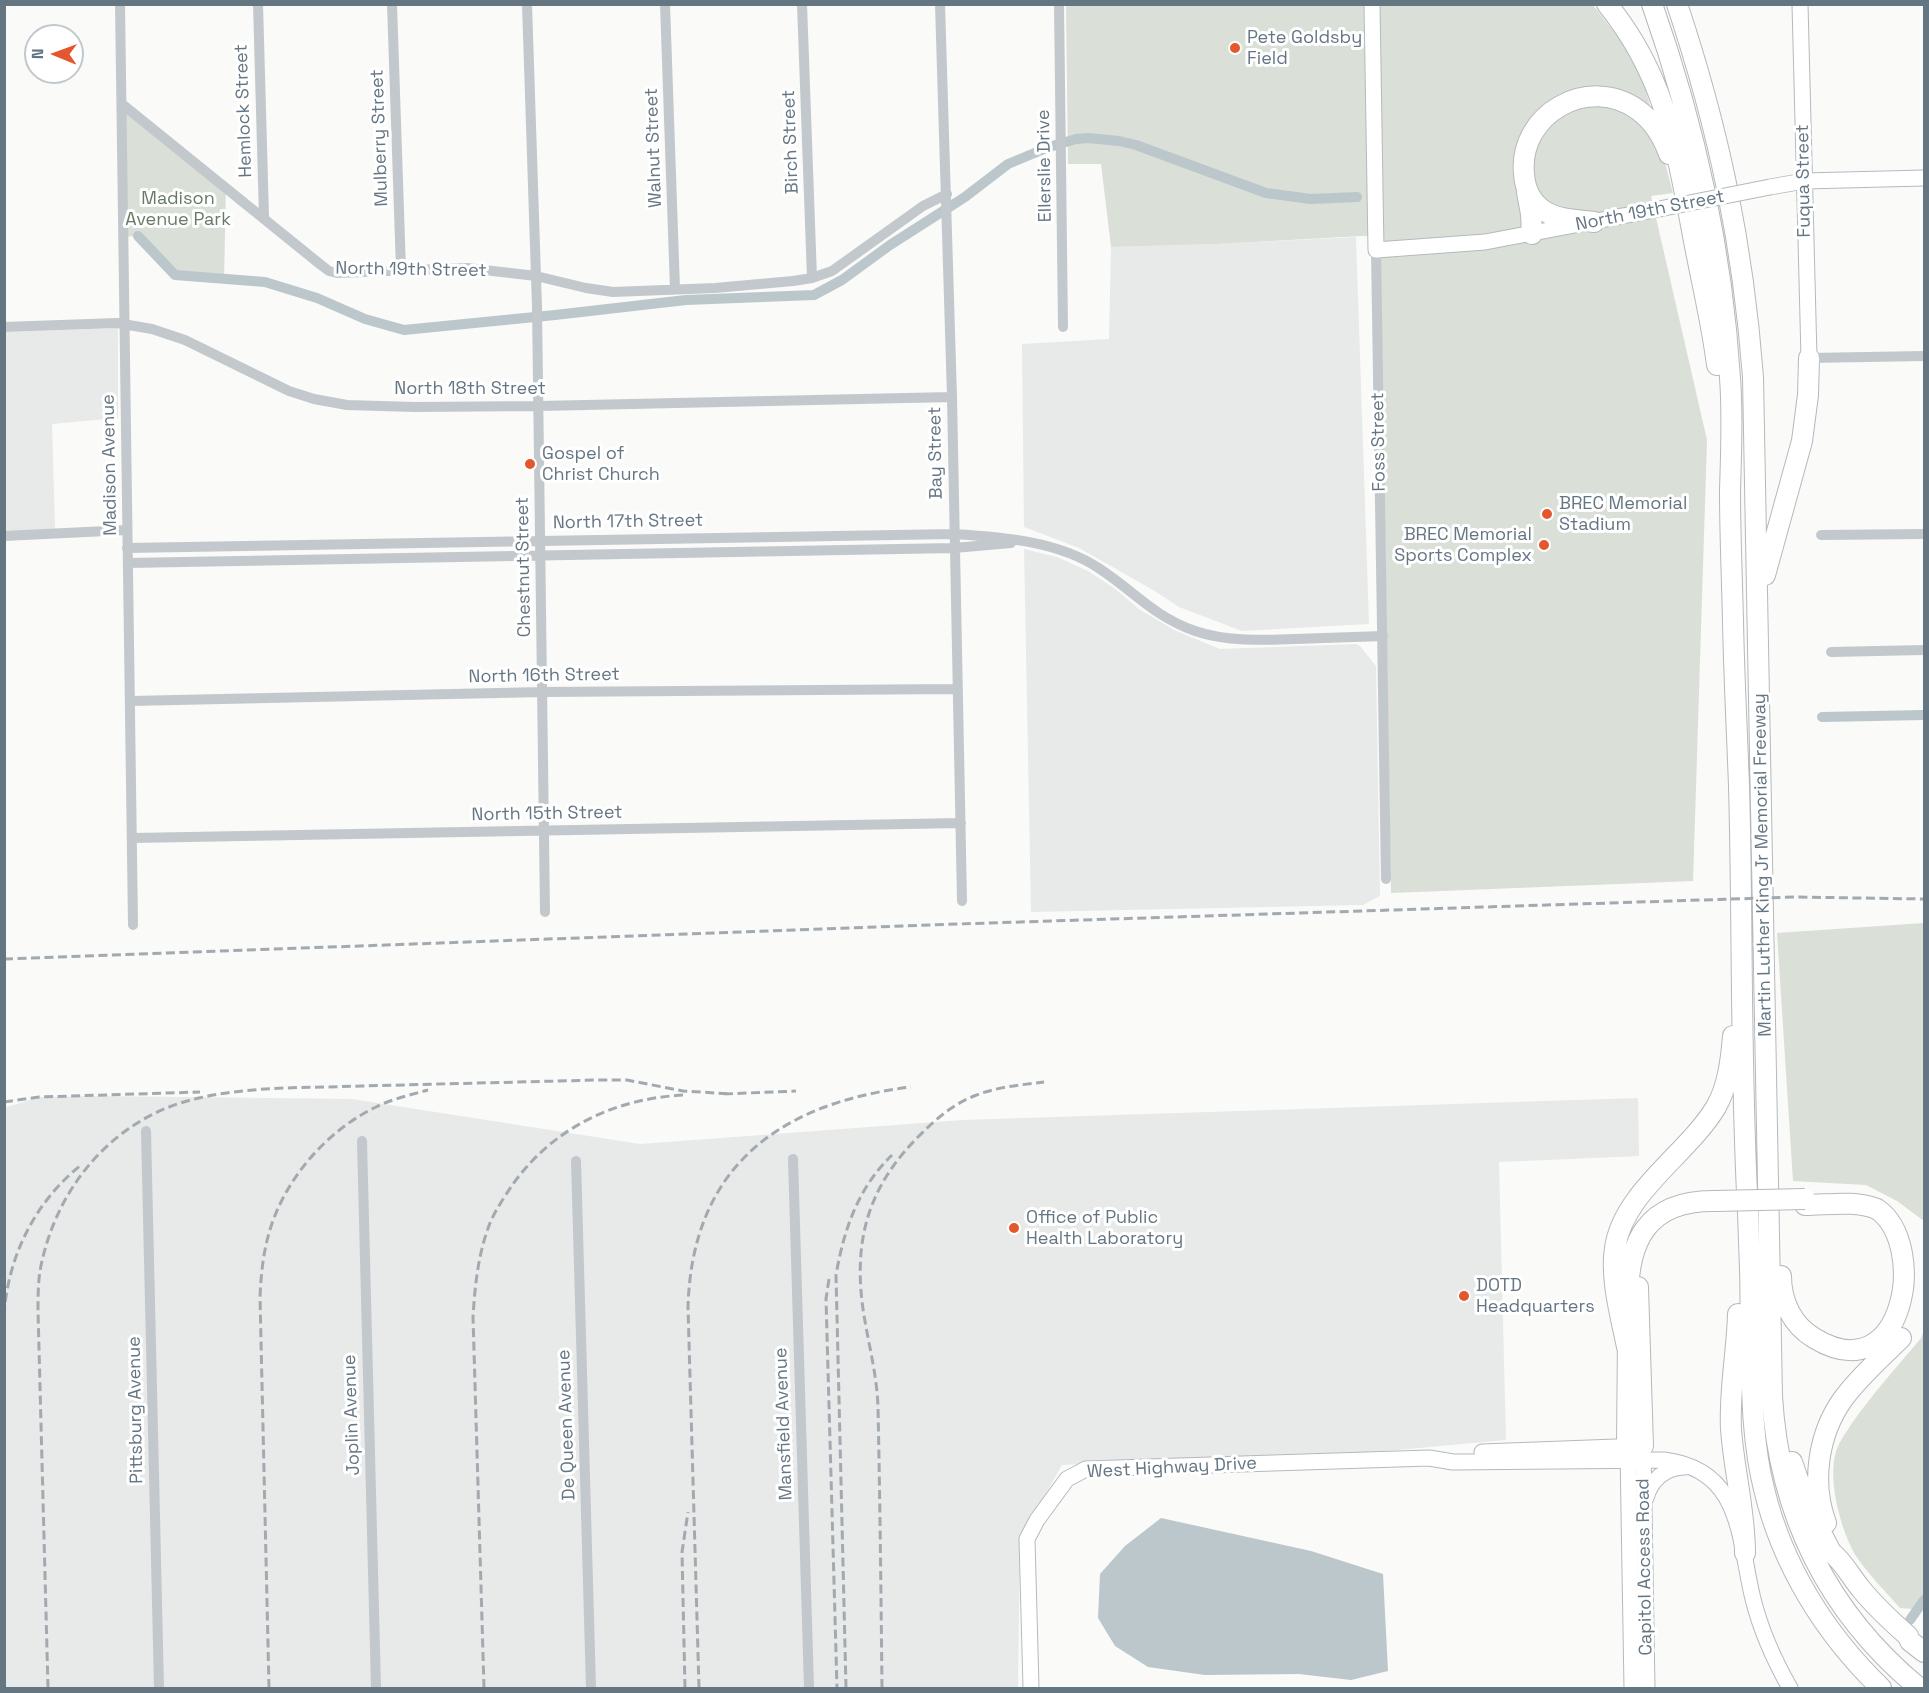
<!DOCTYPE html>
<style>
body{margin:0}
#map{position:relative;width:1929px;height:1693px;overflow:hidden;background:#fafaf8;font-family:"Space Grotesk",sans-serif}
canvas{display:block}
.frame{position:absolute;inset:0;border:6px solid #657683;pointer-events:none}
.north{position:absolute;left:24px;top:24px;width:60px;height:60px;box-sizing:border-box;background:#fff;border:2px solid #c1c8cd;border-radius:50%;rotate:271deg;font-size:16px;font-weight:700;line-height:24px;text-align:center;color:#657683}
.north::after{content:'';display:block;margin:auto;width:21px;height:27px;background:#e4572e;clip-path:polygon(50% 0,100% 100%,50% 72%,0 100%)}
</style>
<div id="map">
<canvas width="1929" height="1693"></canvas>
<div class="frame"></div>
<div class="north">N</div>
</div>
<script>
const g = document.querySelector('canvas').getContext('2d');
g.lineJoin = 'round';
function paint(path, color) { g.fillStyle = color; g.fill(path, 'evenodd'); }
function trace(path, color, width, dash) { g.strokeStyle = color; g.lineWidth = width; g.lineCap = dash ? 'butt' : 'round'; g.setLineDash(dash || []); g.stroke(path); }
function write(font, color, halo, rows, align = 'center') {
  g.font = font + ' "Space Grotesk",sans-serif'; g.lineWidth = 6; g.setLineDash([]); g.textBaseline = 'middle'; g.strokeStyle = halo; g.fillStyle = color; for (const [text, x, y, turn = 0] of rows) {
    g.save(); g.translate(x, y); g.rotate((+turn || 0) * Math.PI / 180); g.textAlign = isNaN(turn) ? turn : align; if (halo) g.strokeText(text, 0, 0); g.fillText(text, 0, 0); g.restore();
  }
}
paint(new Path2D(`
 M1356 237 1369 624 1242 631 1179 607 1153 590 1079 548 1024 527 1022 344 1109 339 1111 247 1217 244Z
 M118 328V418L52 424 55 529 5 532V332Z
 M1024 549 1057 557 1088 571 1114 588 1139 609 1174 630 1220 649 1356 644 1360 646 1376 666 1380 896 1363 905 1031 912Z
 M98 1096 352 1099 640 1144 963 1120 1638 1098 1639 1156 1499 1162 1506 1440 1376 1452 1062 1465 1020 1539 1018 1688H5L4 1108 39 1097Z`), '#e8e9e9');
paint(new Path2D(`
 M1066 5H1593L1639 64 1673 193 1651 196 1707 440 1693 881 1391 893 1380 235 1217 244 1111 247 1101 164H1068Z
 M122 104 226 187 224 280 175 275 138 236 123 237Z
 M1924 923V1221L1897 1201 1866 1185 1793 1181 1777 933Z
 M1924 1331V1610L1900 1608C1886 1592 1870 1576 1858 1559 1841 1534 1824 1472 1839 1444 1860 1407 1894 1371 1921 1338Z`), '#dadfd7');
paint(new Path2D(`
 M1161 1518 1311 1551 1383 1574 1388 1671 1351 1680 1299 1674 1205 1675 1148 1667 1115 1646 1098 1618 1100 1574 1125 1546Z`), '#bbc7cb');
trace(new Path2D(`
 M138 236 175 275 265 282 317 298 365 319 404 330 555 315 686 300 814 295 842 280 890 245 965 197 1008 164 1049 147 1076 139 1088 138 1119 141 1136 145 1266 193 1311 199 1357 197
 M1822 717 1924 715
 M1910 1620 1924 1600`), '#bbc7cb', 10);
const secondary = new Path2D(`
 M1372 4 1376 250 1485 242 1654 210
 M1800 4 1809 358
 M1770 187 1804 181 1924 178
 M1482 1452 1643 1446 1647 1688
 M1628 1452 1632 1688
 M1646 1498C1651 1480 1665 1467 1685 1467
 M1031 1688 1027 1539 1037 1520 1067 1479 1086 1469 1429 1458 1453 1462 1664 1460C1743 1470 1738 1538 1753 1599 1761 1631 1774 1660 1790 1688`);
const highway = new Path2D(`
 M1607 4C1663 73 1675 141 1691 225 1699 271 1711 317 1717 365
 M1652 4C1695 126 1722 249 1730 378 1733 416 1731 453 1730 491 1730 534 1732 578 1733 621 1734 676 1737 731 1739 786 1743 928 1740 1070 1748 1212 1750 1255 1751 1299 1751 1342 1752 1392 1752 1441 1764 1489 1782 1565 1825 1634 1881 1688
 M1677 4C1719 130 1743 245 1753 377L1772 1396C1779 1514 1828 1613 1919 1688
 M1527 192 1531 214 1532 234
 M1594 222C1578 220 1560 220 1546 212 1532 204 1525 189 1524 174 1518 114 1589 74 1638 110 1653 121 1663 137 1669 154
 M1765 575 1802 441 1808 395 1809 358
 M1781 1276C1781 1301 1792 1325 1814 1338 1904 1393 1929 1245 1877 1209 1855 1200 1828 1205 1805 1205
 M1638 1287 1643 1446
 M1628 1303C1627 1241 1647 1200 1715 1201
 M1738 1314C1737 1352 1729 1391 1731 1429 1734 1471 1745 1511 1745 1553
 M1627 1347C1621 1317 1610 1278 1615 1248 1623 1192 1688 1154 1716 1107 1728 1086 1731 1060 1733 1036
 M1627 1446 1628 1335
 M1792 1462 1807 1505 1831 1552C1843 1561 1851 1577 1861 1589 1875 1606 1891 1621 1908 1636L1910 1641 1924 1652
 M1826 1523C1811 1483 1818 1434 1843 1399 1859 1377 1881 1358 1901 1338`);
trace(secondary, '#b3babf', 17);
trace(highway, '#b4b9bd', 22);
trace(new Path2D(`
 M120 4 133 925
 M258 4 264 217
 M392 4 401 270
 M527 4 537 307 545 912
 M665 4 675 289
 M802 4 812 278
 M940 4 952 397 962 901
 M1059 4 1063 327
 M122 104 321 265 329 271 337 273 467 268 536 276 586 288 613 292 715 288 793 281 812 278 832 271 923 206 947 194
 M1376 250 1386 879
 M4 327 117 323 152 329 185 340 289 391 314 399 347 405 415 407 539 406 952 397
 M1809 358 1924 356
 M1821 535 1924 534
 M4 536 127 530
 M127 548 954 534C1002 537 1059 541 1100 569 1135 592 1153 616 1195 631 1228 642 1261 640 1295 639 1324 638 1353 637 1383 636
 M128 563 954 548 1011 543
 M1831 652 1924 650
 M131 701 543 692 957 689
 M133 838 961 823
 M146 1131 159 1688
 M362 1141 376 1688
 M793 1159 809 1688
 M576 1161 591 1688`), '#c3c8cc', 10);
trace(secondary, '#fff', 15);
trace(highway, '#fff', 20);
trace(new Path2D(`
 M4 959 958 924 1795 897 1924 899
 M4 986H6
 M724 1094 796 1091
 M4 1102 39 1097 200 1092
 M829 1279 826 1299 837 1688
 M4 1315C8 1256 35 1202 81 1165
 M48 1688 38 1311C38 1298 38 1284 40 1271 55 1187 115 1116 199 1098 252 1086 308 1088 362 1086 440 1084 519 1082 598 1080H627L683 1091 732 1094
 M269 1688 260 1297C261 1275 263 1254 269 1233 284 1180 326 1131 376 1107 392 1099 410 1095 428 1090
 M484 1688 473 1317C475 1285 478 1254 490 1223 496 1209 505 1196 513 1184 554 1127 616 1098 685 1095
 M685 1688 682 1552 688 1512
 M699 1688 688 1307C692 1167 779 1103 911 1087
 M846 1688 836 1275C844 1229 858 1188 892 1155
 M882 1688C881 1595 880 1501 878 1408 877 1368 864 1330 861 1291 856 1227 875 1180 919 1136 936 1119 952 1105 974 1096 996 1087 1020 1085 1044 1082`), '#a2aab0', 3, [9, 4.5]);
const secondaryBridge = new Path2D(`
 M1654 210 1770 187`);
const highwayBridge = new Path2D(`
 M1715 1201 1805 1199`);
trace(secondaryBridge, '#b3babf', 17, []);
trace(highwayBridge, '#b4b9bd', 22, []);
trace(secondaryBridge, '#fff', 15);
trace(highwayBridge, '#fff', 20);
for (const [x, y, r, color] of [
 [1235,48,6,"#e4572e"],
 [530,464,6,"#e4572e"],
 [1547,514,6,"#e4572e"],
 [1544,545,6,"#e4572e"],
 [1014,1228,6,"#e4572e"],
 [1464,1296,6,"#e4572e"]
]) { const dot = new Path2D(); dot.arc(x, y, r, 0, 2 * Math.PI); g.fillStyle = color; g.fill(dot); trace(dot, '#fff', 2); }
write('18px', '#657683', '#fff', [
 ["Pete Goldsby",1247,38],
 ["Field",1247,59],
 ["Gospel of",542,454],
 ["Christ Church",542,475],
 ["BREC Memorial",1559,504],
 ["Stadium",1559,525],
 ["BREC Memorial",1532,535,"right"],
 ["Sports Complex",1532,556,"right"],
 ["Office of Public",1026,1218],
 ["Health Laboratory",1026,1239],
 ["DOTD",1476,1286],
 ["Headquarters",1476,1307]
], 'left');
write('18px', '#657683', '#fff', [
 ["Hemlock Street",244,111,-92],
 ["Mulberry Street",380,138,-92],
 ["Birch Street",791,142,-92],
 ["Walnut Street",654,148,-92],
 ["Ellerslie Drive",1045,166,-91],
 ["Fuqua Street",1804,181,-91],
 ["North 19th Street",1650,211,-11],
 ["North 19th Street",411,270,1],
 ["North 18th Street",470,389],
 ["Foss Street",1379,442,-91],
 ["Bay Street",936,453,-91],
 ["Madison Avenue",110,465,-91],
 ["North 17th Street",628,522,-1],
 ["Chestnut Street",524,567,-91],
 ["North 16th Street",544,676,-1],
 ["North 15th Street",547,814,-1],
 ["Martin Luther King Jr Memorial Freeway",1763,865,-91],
 ["Pittsburg Avenue",136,1410,-91],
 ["Joplin Avenue",352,1415,-92],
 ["Mansfield Avenue",784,1424,-92],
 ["De Queen Avenue",567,1425,-92],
 ["West Highway Drive",1172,1468,-3],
 ["Capitol Access Road",1645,1567,-91]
]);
write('18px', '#687a64', '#fff', [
 ["Madison",178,199],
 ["Avenue Park",178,220]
]);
</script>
